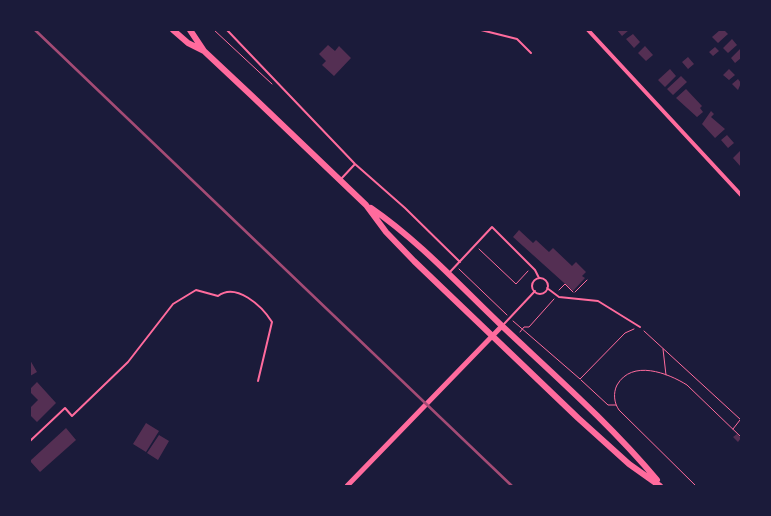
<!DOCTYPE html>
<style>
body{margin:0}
#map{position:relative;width:771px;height:516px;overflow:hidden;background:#1b1b3a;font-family:"Fira Sans",sans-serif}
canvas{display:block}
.frame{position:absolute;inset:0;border:31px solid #1b1b3a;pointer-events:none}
</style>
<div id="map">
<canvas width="771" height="516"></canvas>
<div class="frame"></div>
</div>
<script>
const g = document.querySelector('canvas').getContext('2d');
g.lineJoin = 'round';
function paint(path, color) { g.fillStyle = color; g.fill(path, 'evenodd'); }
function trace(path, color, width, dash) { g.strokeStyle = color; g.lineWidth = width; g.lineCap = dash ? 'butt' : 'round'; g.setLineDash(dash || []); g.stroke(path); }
paint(new Path2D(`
 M617 30H629L622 36Z
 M720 30H724L728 34 718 43 712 37Z
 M633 34 640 42 634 48 626 39Z
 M732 39 737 45 728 53 723 48Z
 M328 45 335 51 339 46 351 58 334 76 322 65 326 61 319 54Z
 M645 46 653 55 646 61 638 53Z
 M715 47 719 51 713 56 709 52Z
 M741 48V58L735 63 731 58Z
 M688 57 694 64 688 69 682 62Z
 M670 69 676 76 665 87 658 80Z
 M729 69 735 75 729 80 723 75Z
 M681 76 687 82 673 95 667 89Z
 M738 79 741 83 738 90 732 84Z
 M686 89 702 106 700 108 703 112 697 117 676 98Z
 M711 111 714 114 711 117 725 129 715 138 702 124Z
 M727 135 734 143 728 148 721 140Z
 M741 150V167L733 158Z
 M519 230 533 243 536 240 549 252 553 248 572 266 576 262 586 272 582 276 585 278 573 291 513 237Z
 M30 360 37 372 30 376Z
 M37 382 56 403 37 422 30 415V408L38 400 30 392V389Z
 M146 423 159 431 146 452 133 444Z
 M66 428 76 440 40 472 30 461Z
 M737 434 741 438 738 442 733 437Z
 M159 435 169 441 158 460 147 453Z`), '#542f53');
trace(new Path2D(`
 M214 30 272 84
 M479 249 516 284 528 271
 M459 269 507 315
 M559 290 565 284 573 292
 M575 292 587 280
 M513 321 580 379 625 333 634 329
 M644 331 741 420
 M520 332 524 327H529L554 299
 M663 349 666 375
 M581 380 608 405H616
 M733 429 740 420
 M696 486 619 410C614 403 613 393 617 385 632 359 668 373 687 385L741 437`), '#ff6b9d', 1);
trace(new Path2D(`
 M227 30 355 164 405 208 460 262
 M481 30 517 39 531 53
 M341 179 355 164
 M449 273 492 227 535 270 539 278
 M532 286a8 8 0 1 1 16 0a8 8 0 1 1-16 0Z
 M547 288 559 297 598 301 640 327
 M504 324 535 291
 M30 441 65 408 72 416 128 362 173 304 196 290 218 296C236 282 262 306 272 322L258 381`), '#ff6b9d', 2);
trace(new Path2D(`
 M588 30 741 195`), '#ff6b9d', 4);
trace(new Path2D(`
 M347 486 502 326`), '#ff6b9d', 5);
trace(new Path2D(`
 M173 30 188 43 204 51 252 96 366 205 386 232 414 261 578 418 629 464 660 486
 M190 30 204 51
 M371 208C419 241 459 285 501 325 554 375 610 424 657 480`), '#ff6b9d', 6);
trace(new Path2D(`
 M35 30 512 486`), '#a44b75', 2.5);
</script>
